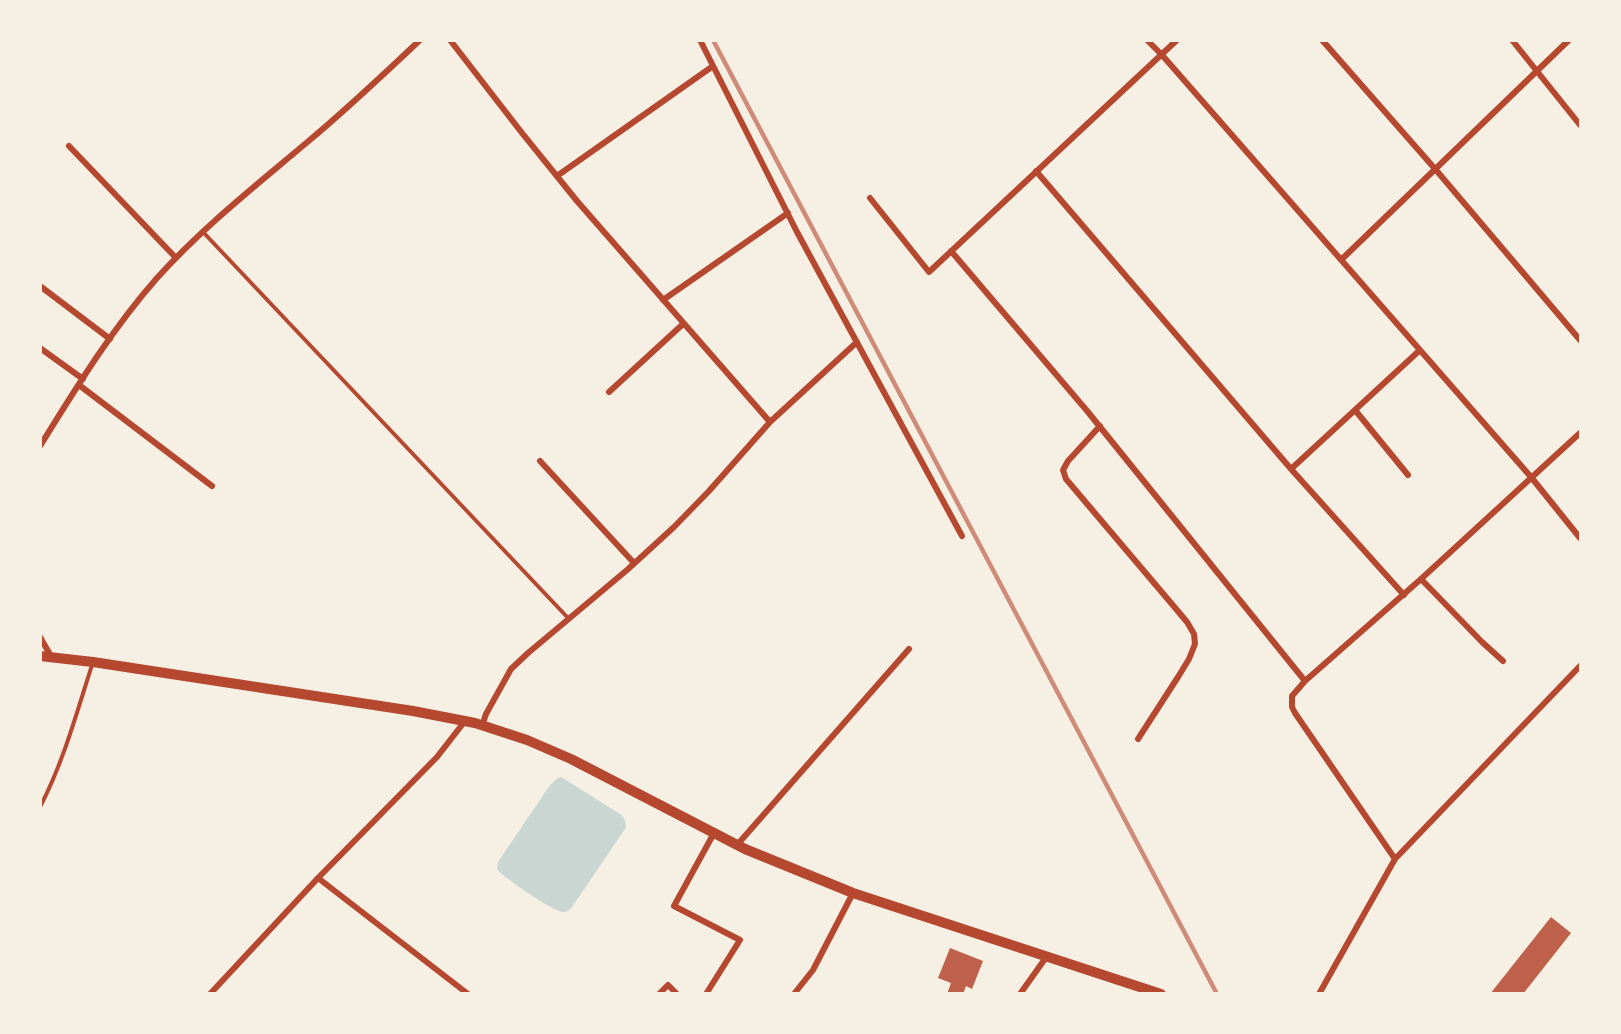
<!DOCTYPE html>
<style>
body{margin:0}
#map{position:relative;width:1621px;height:1034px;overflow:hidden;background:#f6efe4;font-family:"Sofia Sans Condensed",sans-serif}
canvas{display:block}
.frame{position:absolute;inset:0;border:42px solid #f6efe4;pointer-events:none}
</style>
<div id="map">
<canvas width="1621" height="1034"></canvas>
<div class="frame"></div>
</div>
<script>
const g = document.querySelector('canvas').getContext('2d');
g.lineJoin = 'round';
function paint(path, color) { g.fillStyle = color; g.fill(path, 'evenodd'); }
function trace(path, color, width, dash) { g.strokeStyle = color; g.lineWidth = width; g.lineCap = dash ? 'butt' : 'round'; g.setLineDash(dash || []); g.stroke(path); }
paint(new Path2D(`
 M561 777 620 814C625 819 627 822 625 829L572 907C570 909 568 912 564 912 557 914 501 876 497 869L498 862 550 785 558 778Z`), '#c9d6d2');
paint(new Path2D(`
 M1551 917 1571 933 1523 994H1490Z
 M950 948 983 961 972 989 966 986 963 994H947L951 983 938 978Z`), '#bf614a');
trace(new Path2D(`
 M203 232 569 619
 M40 807C64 761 77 711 93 662`), '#b5482f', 4);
trace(new Path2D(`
 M450 40 522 133 577 201 770 422
 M700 40 797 232 962 536
 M1147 40 1162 55 1531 477 1580 538
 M1322 40 1436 170 1580 340
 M1512 40 1580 125
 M69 146 176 258
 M1036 171 1291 469 1404 595
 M557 176 713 66
 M870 198 929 272 1177 40
 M951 251 1088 412 1305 681
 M1341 260 1569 40
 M40 286 110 339
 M663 300 788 213
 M40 348 83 379
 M79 385 212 486
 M609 392 683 324
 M1355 410 1408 475
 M1100 426 1068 461 1063 470 1066 479 1171 603 1187 622 1194 634 1195 644 1189 659 1178 677 1138 739
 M40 446C76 388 112 329 157 278 202 228 254 187 305 144 345 111 382 76 420 40
 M540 461 634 563
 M1291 469 1420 350
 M1421 579 1482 642 1503 661
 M40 637 52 658
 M482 726 486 714 511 669 528 653 627 570 674 527 709 491 770 422 857 342
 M737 845 909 649
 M1395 859 1295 713 1292 707V696L1305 681 1421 579 1580 433
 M318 878 468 994
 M210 994 318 878 437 757 465 721
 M659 994 668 985 677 994
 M706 994 740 940 674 906 714 833
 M794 994 813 970 853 893
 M1020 994 1047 956
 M1319 994 1395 859 1580 666`), '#b5482f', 6);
trace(new Path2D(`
 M40 656 93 662 413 711 475 723 527 740 571 759 745 849 853 893 1161 994`), '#b5482f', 10);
trace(new Path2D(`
 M713 40 1217 994`), '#cf8b77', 4.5);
</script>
